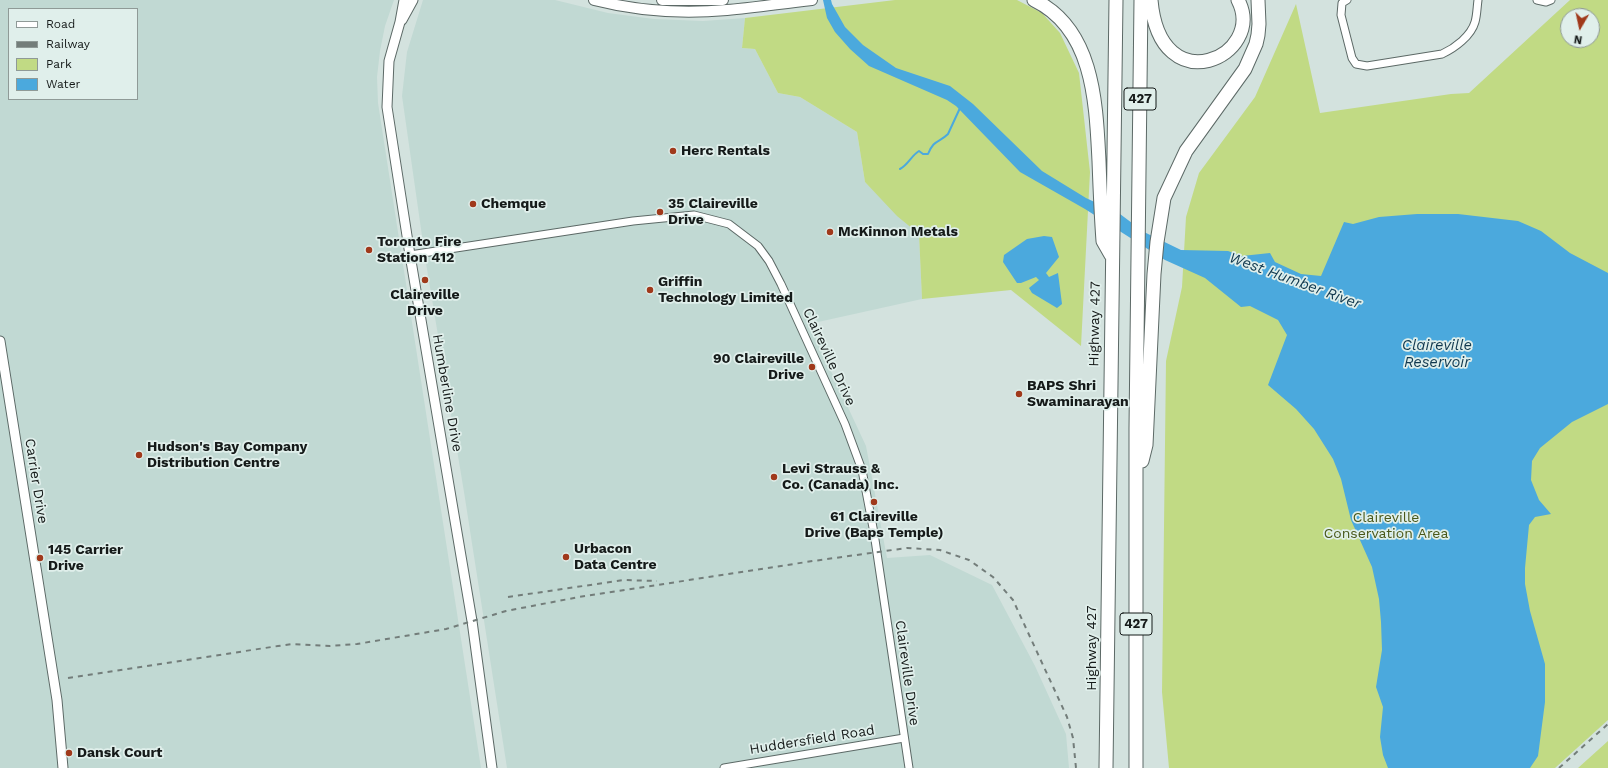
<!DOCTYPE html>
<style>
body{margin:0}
#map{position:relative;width:1608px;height:768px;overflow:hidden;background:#d3e2de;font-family:"Work Sans",sans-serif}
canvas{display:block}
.legend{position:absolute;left:8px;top:8px;width:130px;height:92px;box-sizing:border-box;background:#e0efeb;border:1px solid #8f9a97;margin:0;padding:5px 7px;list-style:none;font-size:12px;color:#151a19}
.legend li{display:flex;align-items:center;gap:8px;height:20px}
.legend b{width:20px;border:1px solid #8f9a97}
.north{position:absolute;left:1560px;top:8px;width:40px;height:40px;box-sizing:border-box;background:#e0efeb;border:1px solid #8f9a97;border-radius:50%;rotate:189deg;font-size:11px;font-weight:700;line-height:16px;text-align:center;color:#151a19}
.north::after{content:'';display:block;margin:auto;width:14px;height:18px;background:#a0391b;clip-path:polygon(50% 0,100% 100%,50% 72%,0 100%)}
</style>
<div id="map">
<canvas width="1608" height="768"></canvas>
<ul class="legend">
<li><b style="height:5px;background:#fff"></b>Road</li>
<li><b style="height:5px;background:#737d7a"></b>Railway</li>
<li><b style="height:11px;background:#c1da84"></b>Park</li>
<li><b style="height:11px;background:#4ba9dd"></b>Water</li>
</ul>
<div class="north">N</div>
</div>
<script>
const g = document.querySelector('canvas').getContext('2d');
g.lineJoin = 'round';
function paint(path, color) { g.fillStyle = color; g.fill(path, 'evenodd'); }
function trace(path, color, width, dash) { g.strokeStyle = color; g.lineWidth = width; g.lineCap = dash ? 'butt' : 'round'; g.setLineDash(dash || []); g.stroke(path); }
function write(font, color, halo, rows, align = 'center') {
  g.font = font + ' "Work Sans",sans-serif'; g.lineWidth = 3.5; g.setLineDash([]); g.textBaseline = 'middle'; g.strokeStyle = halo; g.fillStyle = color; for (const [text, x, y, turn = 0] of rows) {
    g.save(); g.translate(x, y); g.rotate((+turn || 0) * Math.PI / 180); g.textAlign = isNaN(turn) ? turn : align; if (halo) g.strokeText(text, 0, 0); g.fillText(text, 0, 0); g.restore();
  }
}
paint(new Path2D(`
 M0 0H394L385 26 380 51 377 77 378 103 481 768H0ZM9 9H137V99H9Z
 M423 0H555L608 13 654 19 703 21 745 18 742 48 755 49 778 93 800 97 857 132 865 182 919 233 922 299 809 324 866 446 887 558 930 555 992 585 1035 666 1066 734 1069 768H507L464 492 425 257 402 96 407 52Z`), '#c1d9d3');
paint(new Path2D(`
 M895 0H1017L1042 13 1060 33 1079 73 1090 172 1081 346 1011 290 922 299 919 234 897 216 865 182 857 132 800 97 778 93 755 49 742 48 745 18Z
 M1570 0H1608V720L1555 768H1169L1162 692 1166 361 1182 287 1186 217 1199 173 1255 97 1296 4 1320 113 1451 94 1469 93ZM1568 16H1592V40H1568Z
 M1608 741V768H1578Z`), '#c1da84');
paint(new Path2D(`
 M823 0H831L832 4 845 27 863 45 896 68 950 86 973 104 1042 171 1086 198 1120 214 1144 232 1181 250 1228 251 1242 256 1270 253 1275 262 1301 274 1321 276 1344 222 1353 224 1379 217 1417 214H1458L1518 221 1541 231 1570 253 1608 273V404L1572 422 1540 448 1532 461 1531 480 1539 500 1551 514 1535 517 1529 525 1525 568V584L1530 611 1545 664V702L1538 756 1530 768H1388L1383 755 1380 737 1383 707 1376 687 1382 650 1381 622 1379 599 1372 567 1351 520 1341 479 1333 459 1314 429 1296 409 1268 385 1287 335 1278 320 1250 306 1241 307 1205 278 1165 260 1085 209 1020 172 956 106 947 100 869 66 850 49 835 32 827 18Z
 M1044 236 1052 237 1059 257 1046 273 1049 277 1058 273 1062 304 1057 308 1032 293 1029 288 1039 280 1036 277 1021 283H1017L1003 262 1004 255 1027 239Z`), '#4ba9dd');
trace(new Path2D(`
 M900 169C908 165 911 156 919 151L923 154H928C934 139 939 143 948 134L960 108`), '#4ba9dd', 2);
const minor = new Path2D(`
 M1347 0 1342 3 1341 15 1352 58 1356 64 1367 66 1442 54C1455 48 1471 36 1475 22 1477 15 1477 7 1478 0
 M1537 0 1546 2 1551 0
 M410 255 633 221 694 215 729 224 758 246 769 261 781 284 845 424 862 470 874 533 909 768
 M724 768 904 738`);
const tertiary = new Path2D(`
 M404 0 400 22 389 61 387 107 410 255 472 621 492 768
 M402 20 413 0
 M0 341 57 700 63 768`);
const secondary = new Path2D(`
 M594 0C637 11 683 14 727 10 755 8 783 3 812 0
 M662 0H723`);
const motorway = new Path2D(`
 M1034 0C1094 29 1096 103 1099 161 1100 188 1101 214 1103 241L1111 255
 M1151 0C1160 105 1267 56 1238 0
 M1142 461 1146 445 1154 274 1157 242 1164 198 1186 151 1245 69 1256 44 1258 35 1259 24 1258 0
 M1106 768 1116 0
 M1136 768V428L1141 0`);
trace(minor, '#5c6966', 9);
trace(tertiary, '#5c6966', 11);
trace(secondary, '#5c6966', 12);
trace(motorway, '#5c6966', 15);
trace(minor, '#fff', 7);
trace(tertiary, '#fff', 9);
trace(secondary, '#fff', 10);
trace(motorway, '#fff', 13);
trace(new Path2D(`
 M508 597 624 580 657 581
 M68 678 278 646 293 644 330 646 357 644 446 629 506 611 579 597 813 561 907 548 940 550 969 560 993 577 1013 600 1067 717 1073 738 1076 768
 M1559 768 1608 724`), '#737d7a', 2, [5, 5]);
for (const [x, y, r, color] of [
 [673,151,4,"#a0391b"],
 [473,204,4,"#a0391b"],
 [660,212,4,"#a0391b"],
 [830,232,4,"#a0391b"],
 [369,250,4,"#a0391b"],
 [425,280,4,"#a0391b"],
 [650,290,4,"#a0391b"],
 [812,367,4,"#a0391b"],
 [1019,394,4,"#a0391b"],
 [139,455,4,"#a0391b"],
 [774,477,4,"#a0391b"],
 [874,502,4,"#a0391b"],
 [566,557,4,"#a0391b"],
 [40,558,4,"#a0391b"],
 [69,753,4,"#a0391b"]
]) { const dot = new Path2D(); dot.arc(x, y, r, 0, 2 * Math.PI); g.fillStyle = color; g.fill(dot); trace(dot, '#e0efeb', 1.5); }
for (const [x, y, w] of [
 [1140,99,32],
 [1136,624,32]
]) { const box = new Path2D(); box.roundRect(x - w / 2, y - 11, w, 22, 3); g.fillStyle = '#e0efeb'; g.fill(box); trace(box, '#151a19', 1); }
write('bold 13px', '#151a19', null, [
 ["427",1140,99],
 ["427",1136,624]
]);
write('bold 14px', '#151a19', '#e0efeb', [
 ["Herc Rentals",681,151],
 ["Chemque",481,204],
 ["35 Claireville",668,204],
 ["Drive",668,220],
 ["McKinnon Metals",838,232],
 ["Toronto Fire",377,242],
 ["Station 412",377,258],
 ["Griffin",658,282],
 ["Technology Limited",658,298],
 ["Claireville",425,295,"center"],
 ["Drive",425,311,"center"],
 ["90 Claireville",804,359,"right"],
 ["Drive",804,375,"right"],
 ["BAPS Shri",1027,386],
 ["Swaminarayan",1027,402],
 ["Hudson's Bay Company",147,447],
 ["Distribution Centre",147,463],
 ["Levi Strauss &",782,469],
 ["Co. (Canada) Inc.",782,485],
 ["61 Claireville",874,517,"center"],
 ["Drive (Baps Temple)",874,533,"center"],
 ["Urbacon",574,549],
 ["Data Centre",574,565],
 ["145 Carrier",48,550],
 ["Drive",48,566],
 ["Dansk Court",77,753]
], 'left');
write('14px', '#151a19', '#e0efeb', [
 ["Highway 427",1095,324,-89],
 ["Claireville Drive",829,357,65],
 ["Humberline Drive",447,393,80],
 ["Carrier Drive",36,481,81],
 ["Highway 427",1092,648,-90],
 ["Claireville Drive",907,673,82],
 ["Huddersfield Road",812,740,-9]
]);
write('14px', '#49581a', '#e0efeb', [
 ["Claireville",1386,518],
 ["Conservation Area",1386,534]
]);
write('italic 15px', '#11394f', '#e0efeb', [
 ["West Humber River",1295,281,20],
 ["Claireville",1437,346],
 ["Reservoir",1437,363]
]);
</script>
